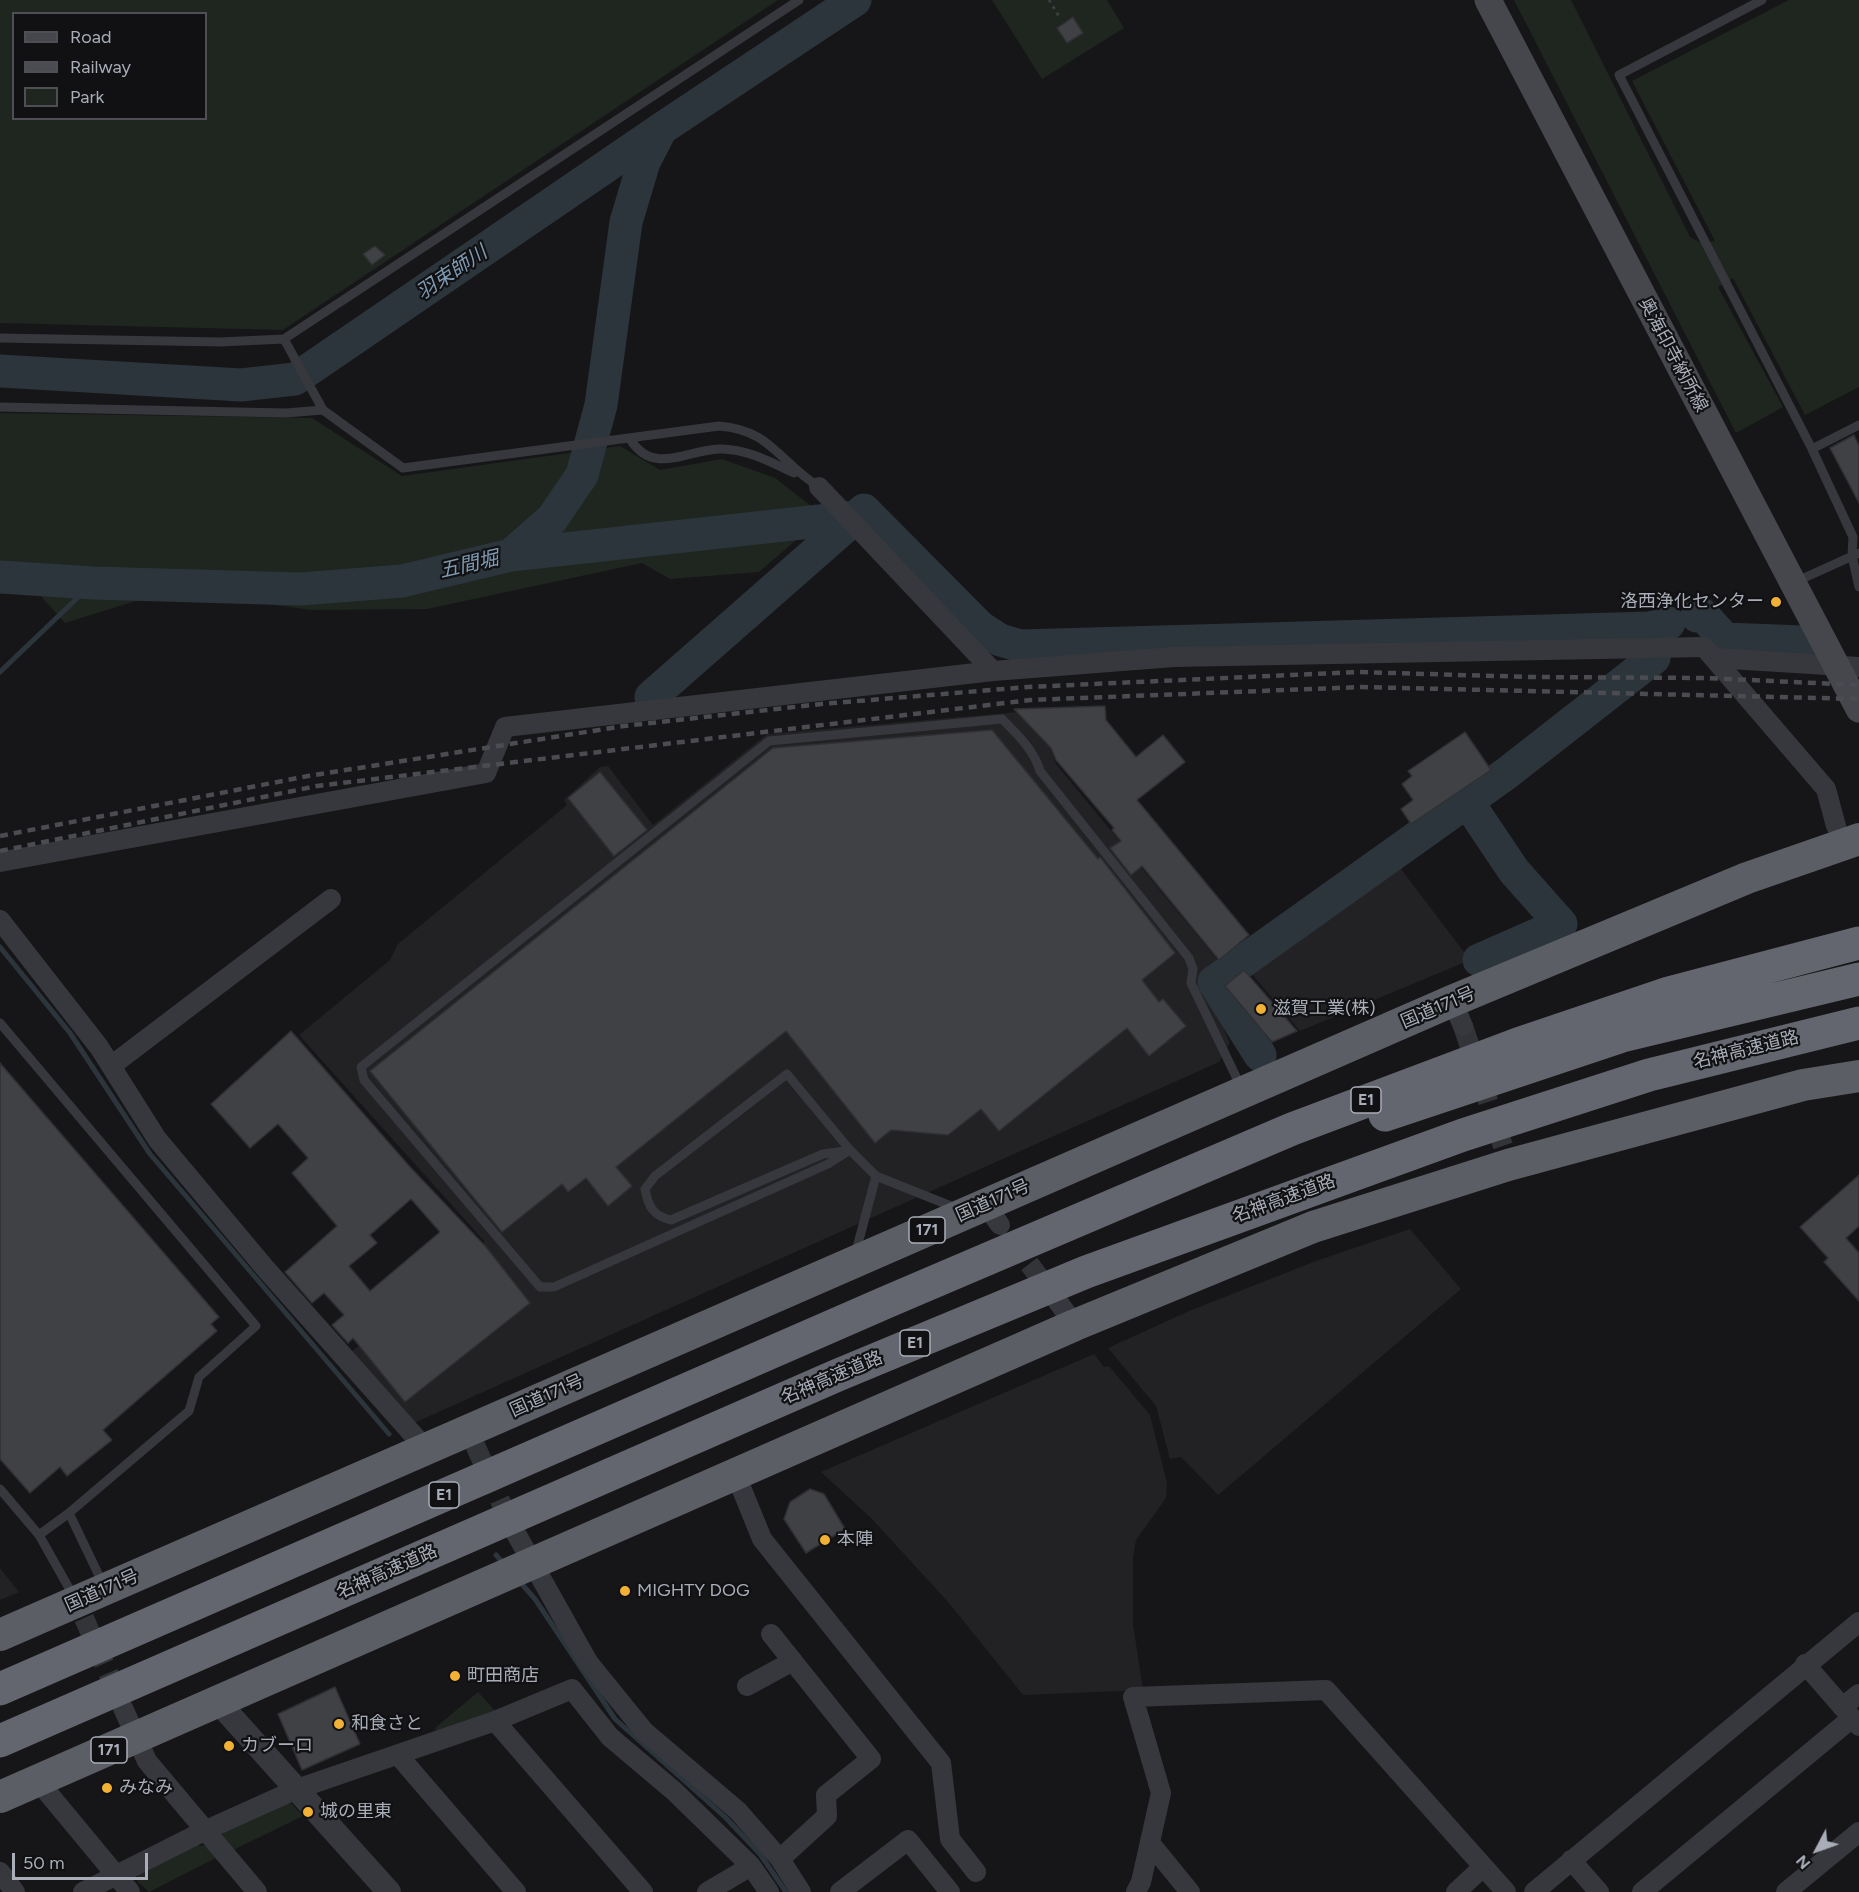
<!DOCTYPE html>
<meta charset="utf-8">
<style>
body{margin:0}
#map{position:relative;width:1859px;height:1892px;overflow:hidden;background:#161618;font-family:Figtree,sans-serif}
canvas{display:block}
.legend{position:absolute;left:12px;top:12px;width:195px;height:108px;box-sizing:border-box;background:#111113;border:2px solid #4d4f55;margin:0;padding:8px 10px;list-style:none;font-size:18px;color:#a8adb8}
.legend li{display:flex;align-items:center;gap:12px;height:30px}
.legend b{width:30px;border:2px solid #4d4f55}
.north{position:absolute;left:1787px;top:1820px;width:60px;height:60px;-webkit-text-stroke:4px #111113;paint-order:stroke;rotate:229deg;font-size:16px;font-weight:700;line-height:24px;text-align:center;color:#a8adb8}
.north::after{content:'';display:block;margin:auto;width:21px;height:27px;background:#a8adb8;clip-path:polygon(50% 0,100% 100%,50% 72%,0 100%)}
.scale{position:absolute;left:12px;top:1853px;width:136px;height:27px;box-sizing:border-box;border:3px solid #a8adb8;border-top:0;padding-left:8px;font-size:18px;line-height:21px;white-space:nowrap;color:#a8adb8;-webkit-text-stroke:4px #111113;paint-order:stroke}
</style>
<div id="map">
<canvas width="1859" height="1892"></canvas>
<ul class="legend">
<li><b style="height:8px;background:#45474d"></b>Road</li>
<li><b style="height:8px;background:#4a4c52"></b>Railway</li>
<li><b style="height:16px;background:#1e261f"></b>Park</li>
</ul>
<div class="north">N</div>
<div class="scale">50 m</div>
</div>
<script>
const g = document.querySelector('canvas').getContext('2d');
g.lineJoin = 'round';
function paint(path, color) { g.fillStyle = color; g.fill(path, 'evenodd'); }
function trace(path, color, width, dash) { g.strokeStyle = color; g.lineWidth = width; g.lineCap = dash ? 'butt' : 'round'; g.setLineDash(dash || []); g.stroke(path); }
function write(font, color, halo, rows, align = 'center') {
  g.font = font + ' Figtree,"Noto Sans JP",sans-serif'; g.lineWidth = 4.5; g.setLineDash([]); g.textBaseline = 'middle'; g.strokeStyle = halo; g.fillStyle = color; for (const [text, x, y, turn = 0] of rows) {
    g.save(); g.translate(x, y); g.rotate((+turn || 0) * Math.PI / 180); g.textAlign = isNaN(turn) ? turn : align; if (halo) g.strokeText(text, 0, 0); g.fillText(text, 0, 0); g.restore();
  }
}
paint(new Path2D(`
 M1017 712 1050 748 1056 764 1224 968 1204 984 1230 1043 1219 1062 414 1423 351 1352 485 1242 299 1035 390 960 398 944 567 805 564 800 600 767 608 766 653 825 767 734Z
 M1395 861 1470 960 1300 1031 1244 965Z
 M1410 1229 1461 1289 1218 1495 1181 1457 1170 1459 1156 1406 1108 1348 1189 1311 1316 1261Z
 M1094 1354 1104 1367 1109 1366 1150 1415 1167 1483 1166 1498 1136 1540 1133 1557V1624L1143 1690 1023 1695 949 1603 872 1519 821 1472Z
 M0 1568 19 1592 0 1600Z`), '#222225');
paint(new Path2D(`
 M0 0H778L283 330 0 323ZM14 14H206V118H14Z
 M992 0H1107L1124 28 1042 79Z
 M1514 0H1571L1690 237 1701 243 1715 241 1632 81 1789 0H1859V387L1805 415 1733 278 1718 287 1783 407 1736 433Z
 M0 413 312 418 402 476 620 446 660 470 722 459 775 478 824 516 759 572 670 579 642 563 427 609 311 610 238 600 136 601 65 623 38 593 0 591Z
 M478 1692 498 1714 438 1736 435 1728Z
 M283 1802 292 1804 303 1816 231 1851 223 1842V1832Z
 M195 1845 207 1846 216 1858 149 1892 138 1882V1874Z`), '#1e261f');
trace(new Path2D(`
 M0 672 93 583
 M0 947 70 1033 150 1154 389 1434
 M496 1555 505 1565
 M519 1581 535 1599 615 1719 725 1817 760 1854 786 1892`), '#2c353c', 5);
trace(new Path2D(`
 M0 371 241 385 295 379 661 129 855 0
 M511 555 856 517
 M0 577 93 583 301 589 402 581 511 555 552 519 582 475 601 405 626 222 644 162 661 129
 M1697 616 1702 614 1725 639 1803 642
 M651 697 864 510 980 627 1000 640 1021 646 1650 628 1669 623
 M1467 801 1514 871 1561 924 1479 960
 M1260 1055 1214 982 1507 773 1654 658`), '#2c353c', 33);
const building = new Path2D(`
 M1073 17 1083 33 1067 43 1057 28Z
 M375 246 385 255 372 265 363 254Z
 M1854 435 1859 446V503L1830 448Z
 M1105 706 1106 720 1136 757 1163 735 1185 762 1137 800 1249 935 1219 960 1142 866 1131 875 1110 848 1121 841 1112 830 1114 828 1056 760 1051 748 1014 709Z
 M992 730 1098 859 1100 857 1175 953 1142 980 1159 1002 1163 999 1186 1026 1149 1056 1127 1028 999 1131 981 1109 948 1135 891 1130 875 1143 786 1031 616 1167 632 1186 608 1206 586 1178 568 1192 562 1184 502 1232 370 1071 773 748Z
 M1465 732 1491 770 1411 824 1401 809 1413 800 1402 784 1412 776 1408 771Z
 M600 772 647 830 614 856 568 798Z
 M1244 970 1297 1031 1272 1042 1225 986Z
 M291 1031 411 1168 486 1247 530 1303 405 1402 353 1338 348 1343 332 1325 344 1315 324 1293 312 1303 285 1272 337 1226 292 1173 308 1158 278 1124 250 1148 211 1104ZM411 1199 440 1232 370 1291 349 1266 377 1243 370 1235Z
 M0 1063 219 1317 211 1324 217 1331 103 1430 112 1440 67 1476 60 1467 30 1493 0 1459Z
 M1859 1175V1226L1846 1238 1859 1253V1301L1824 1262 1828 1258 1800 1227Z
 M810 1489 824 1494 845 1529 806 1553 784 1519 790 1502Z
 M335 1687 360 1744 302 1770 278 1714Z`);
paint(building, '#404145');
trace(building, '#303034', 1.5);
trace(new Path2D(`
 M1463 1026 1503 1146
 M1011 1240 1053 1295
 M475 1445 512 1527
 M84 1618 120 1700`), '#333438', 20, [20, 10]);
trace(new Path2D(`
 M1049 0 1060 18`), '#3d3f44', 3, [3, 4.5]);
trace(new Path2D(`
 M1762 0 1619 75 1812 449 1853 537 1852 556 1859 587
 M0 338 220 342 284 339 799 0
 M284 339 323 410 403 468 719 426C771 430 778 461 819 487
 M0 407 286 413 323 410
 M630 439C653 476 686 450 719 449 745 448 771 462 794 473
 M1812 449 1859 425
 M1795 582 1859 553
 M0 1023 256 1326 199 1377 189 1411 69 1513 104 1586
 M850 1150 828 1164 554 1287H540L364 1080 361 1067 769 741 1002 719C1017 734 1034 750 1040 771L1189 958 1193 969 1191 983 1241 1087
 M845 1151 823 1154 671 1220C653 1216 648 1206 645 1189L655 1176 787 1074 850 1150 876 1176 855 1255
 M876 1176 956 1208
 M0 1489 39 1535 74 1597
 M39 1535 69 1513`), '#37383d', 9);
trace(new Path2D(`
 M819 487 993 671 1174 657 1704 647 1826 789 1836 826
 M1714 658 1859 667
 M0 862 486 773 505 727 993 671
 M0 920 99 1047 157 1139 265 1268 425 1448
 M1452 1001 1463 1026
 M111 1066 331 899
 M985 1204 1000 1225
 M1053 1295 1075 1325
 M736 1475 762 1539 941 1763 950 1839 976 1872
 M514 1530 588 1662 644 1731 738 1811 780 1859 801 1892
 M771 1634 871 1759 826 1795 827 1816 780 1859
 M1805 1664 1859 1726
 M747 1686 793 1661
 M1842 1707 1859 1694
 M123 1708 147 1761 257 1892
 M495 1721 643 1892
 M398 1755 516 1892
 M38 1781 130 1892
 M1150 1843 1190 1892
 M1571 1860 1599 1892
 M0 1872 15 1892
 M83 1892 204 1831 297 1789 495 1721 572 1689 610 1737 674 1791 751 1866 769 1892
 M707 1892 751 1866
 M840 1892 908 1840 950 1892
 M1136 1892 1141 1882 1161 1793 1133 1697 1326 1690 1506 1892
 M1456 1892 1483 1867
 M1534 1892 1859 1622
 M1642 1892 1852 1718
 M1786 1892 1859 1832`), '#37383d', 20);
trace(new Path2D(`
 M219 1703 389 1892`), '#37383d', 24);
trace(new Path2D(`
 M1488 0 1859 709`), '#45474d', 27);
trace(new Path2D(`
 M0 1635 1452 1001 1747 878 1859 839
 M0 1797 1075 1325 1313 1227 1508 1165 1803 1085 1859 1076`), '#5b5e65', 32);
trace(new Path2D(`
 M1385 1115 1622 1036 1859 979
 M0 1689 889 1301 1292 1129 1518 1044 1669 993 1859 943
 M0 1741 838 1375 1086 1272 1463 1135 1649 1075 1859 1023`), '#63666e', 33);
trace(new Path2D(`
 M0 836 308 776 624 726 821 704 1028 687 1357 672 1531 677 1706 678 1859 685
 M0 851 317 786 1030 700 1362 687 1859 699`), '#4a4c52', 4.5, [8, 6]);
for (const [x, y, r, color] of [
 [1776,602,6,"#f2b134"],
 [1261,1009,6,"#f2b134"],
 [825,1540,6,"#f2b134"],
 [625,1591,6,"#f2b134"],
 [455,1676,6,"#f2b134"],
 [339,1724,6,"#f2b134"],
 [229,1746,6,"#f2b134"],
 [107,1788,6,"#f2b134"],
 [308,1812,6,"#f2b134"]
]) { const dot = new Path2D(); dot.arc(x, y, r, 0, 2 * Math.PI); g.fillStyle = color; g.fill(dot); trace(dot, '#111113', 2); }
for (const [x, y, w] of [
 [1366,1100,30],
 [927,1230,36],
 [915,1343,30],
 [444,1495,30],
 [109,1750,36]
]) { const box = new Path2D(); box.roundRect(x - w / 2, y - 13, w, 26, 4.5); g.fillStyle = '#111113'; g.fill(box); trace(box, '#a8adb8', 1.5); }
write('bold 16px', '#a8adb8', null, [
 ["E1",1366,1100],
 ["171",927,1230],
 ["E1",915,1343],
 ["E1",444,1495],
 ["171",109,1750]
]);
write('18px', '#a8adb8', '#111113', [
 ["奥海印寺納所線",1673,355,62],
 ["国道171号",1438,1008,-23],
 ["名神高速道路",1746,1050,-14],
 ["名神高速道路",1284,1199,-20],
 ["国道171号",993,1201,-24],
 ["名神高速道路",832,1378,-23],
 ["国道171号",547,1396,-24],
 ["名神高速道路",387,1572,-24],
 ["国道171号",102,1591,-24]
]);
write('18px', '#a8adb8', '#111113', [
 ["洛西浄化センター",1764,602,"right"],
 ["滋賀工業(株)",1273,1009],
 ["本陣",837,1540],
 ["MIGHTY DOG",637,1591],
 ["町田商店",467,1676],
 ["和食さと",351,1724],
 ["カブーロ",241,1746],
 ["みなみ",119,1788],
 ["城の里東",320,1812]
], 'left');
write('italic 20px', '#7f9bb3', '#111113', [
 ["羽束師川",452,273,-34],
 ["五間堀",469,565,-13]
]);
</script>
